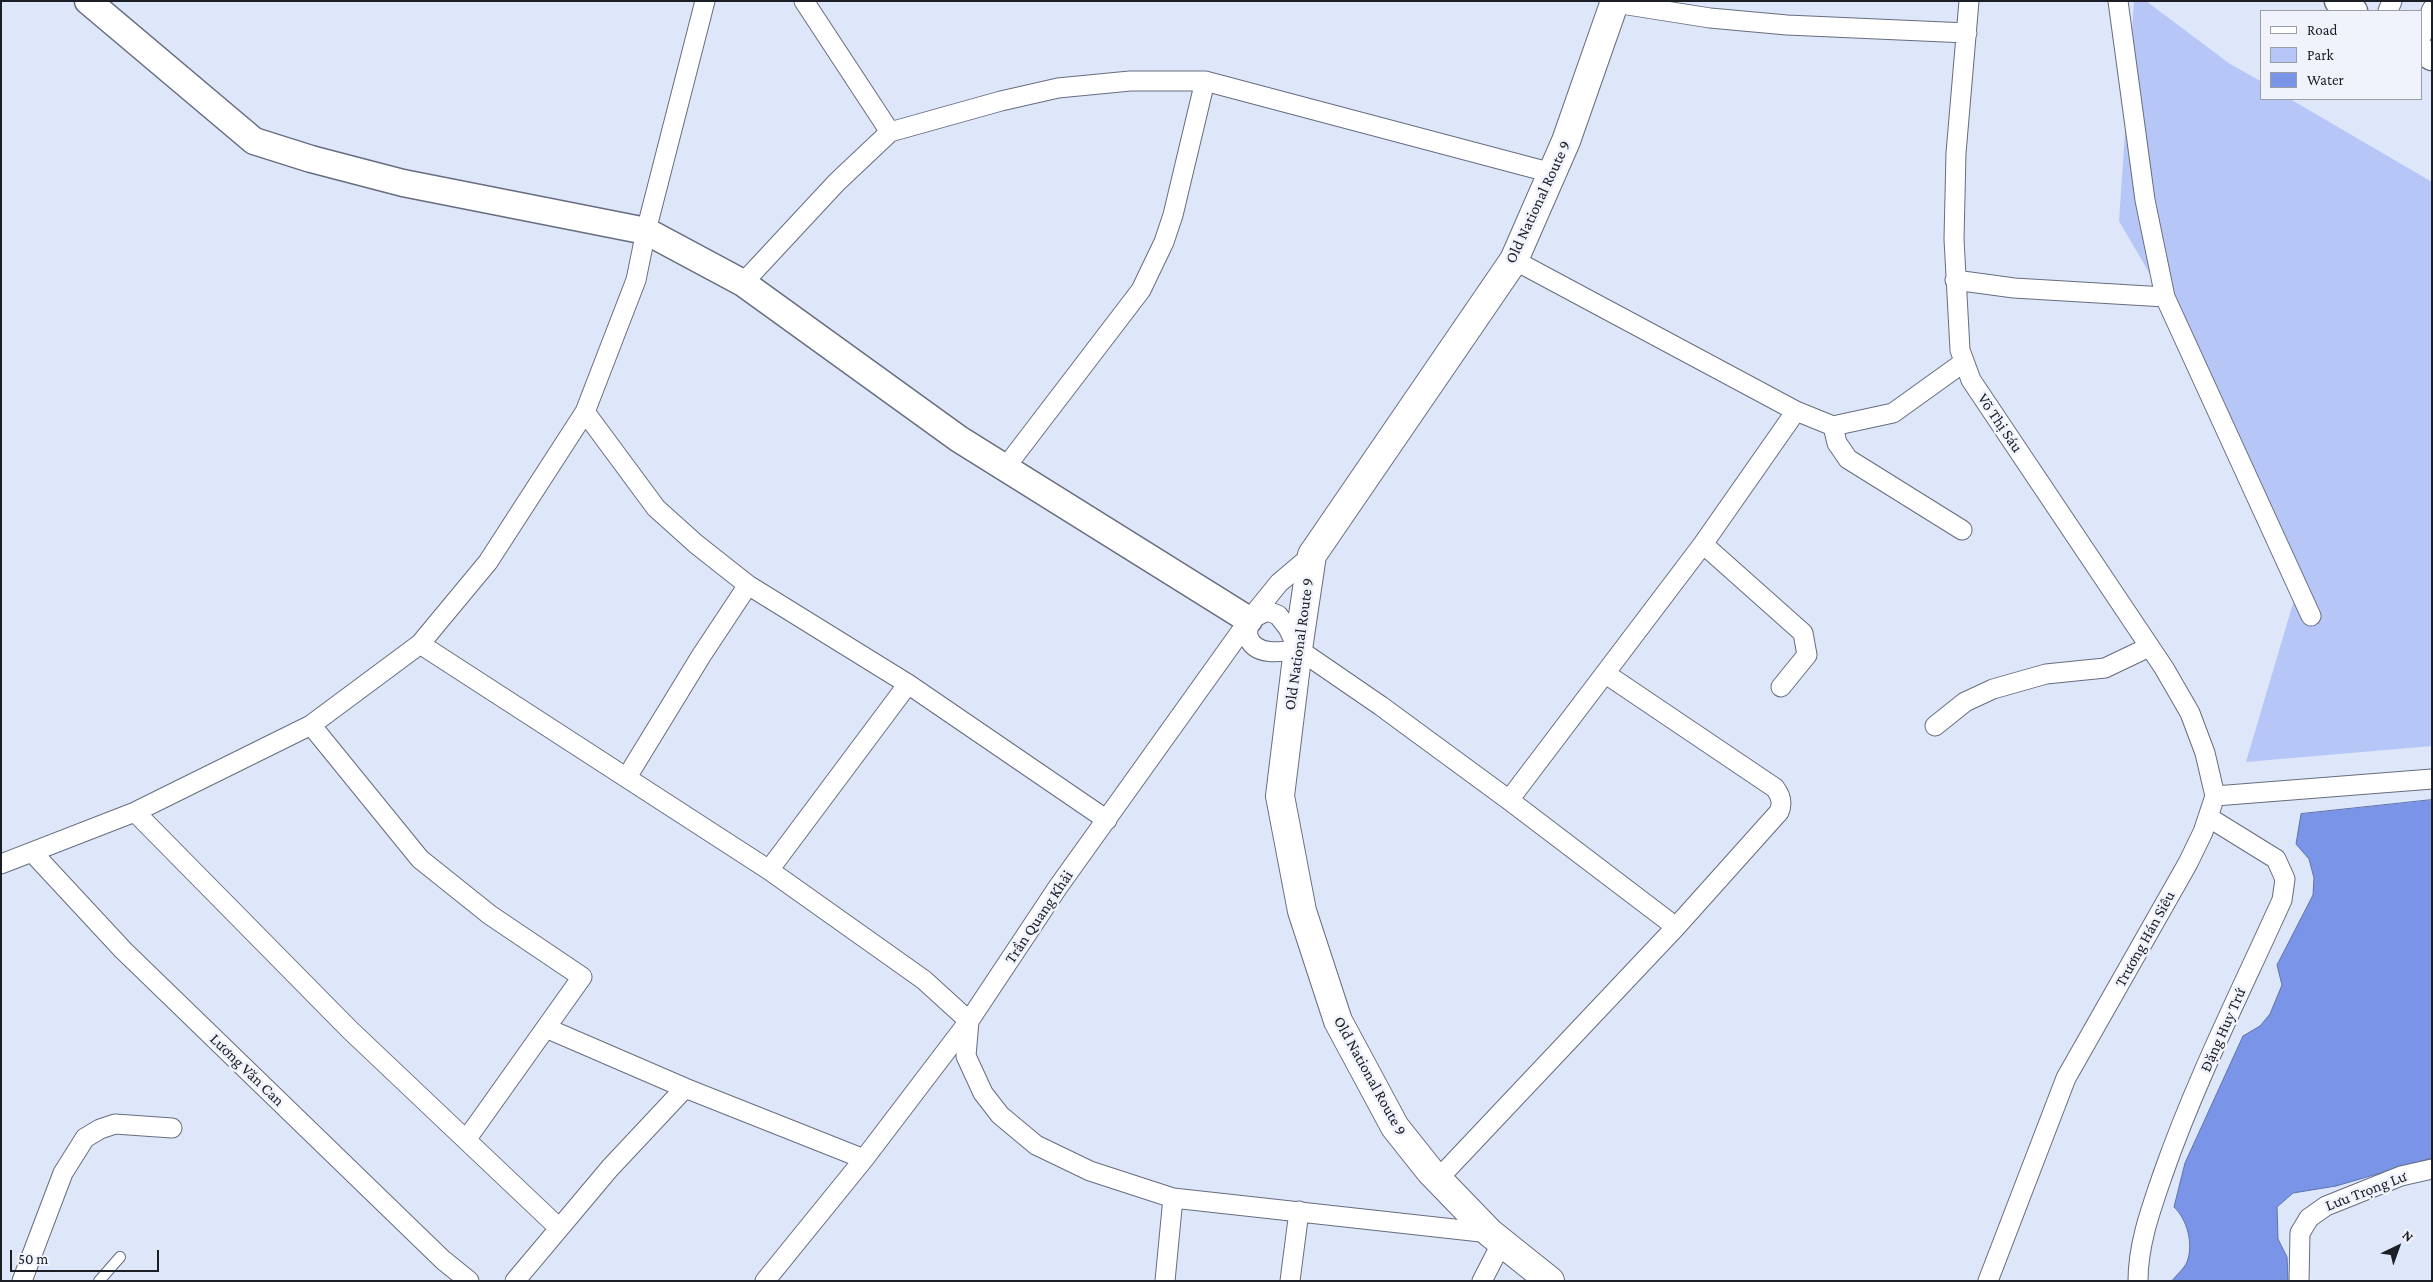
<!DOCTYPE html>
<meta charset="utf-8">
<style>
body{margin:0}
#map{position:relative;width:2433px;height:1282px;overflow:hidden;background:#dee6fa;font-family:"Crimson Pro",serif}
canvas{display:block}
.frame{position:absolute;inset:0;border:2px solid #1b1e25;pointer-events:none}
.legend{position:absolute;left:2260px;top:10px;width:162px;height:90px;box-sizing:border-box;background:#f0f3fc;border:1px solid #9b9ea6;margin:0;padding:6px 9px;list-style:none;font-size:15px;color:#1b1e25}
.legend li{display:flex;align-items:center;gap:10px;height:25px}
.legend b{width:25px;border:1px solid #9b9ea6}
.north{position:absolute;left:2373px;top:1222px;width:50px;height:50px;-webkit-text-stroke:4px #f0f3fc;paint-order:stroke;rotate:42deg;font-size:14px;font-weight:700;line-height:20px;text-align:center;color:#1b1e25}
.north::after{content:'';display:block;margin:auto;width:18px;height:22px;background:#1b1e25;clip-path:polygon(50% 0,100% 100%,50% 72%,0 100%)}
.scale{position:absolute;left:10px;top:1250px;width:149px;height:22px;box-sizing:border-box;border:2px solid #1b1e25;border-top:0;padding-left:6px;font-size:15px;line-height:18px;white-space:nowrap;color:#1b1e25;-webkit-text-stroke:4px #f0f3fc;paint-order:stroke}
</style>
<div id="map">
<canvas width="2433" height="1282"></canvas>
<div class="frame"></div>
<ul class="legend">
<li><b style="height:6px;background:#fff"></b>Road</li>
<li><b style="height:14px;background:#b6c7f7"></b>Park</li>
<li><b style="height:14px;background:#7a95e7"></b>Water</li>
</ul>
<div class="north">N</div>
<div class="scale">50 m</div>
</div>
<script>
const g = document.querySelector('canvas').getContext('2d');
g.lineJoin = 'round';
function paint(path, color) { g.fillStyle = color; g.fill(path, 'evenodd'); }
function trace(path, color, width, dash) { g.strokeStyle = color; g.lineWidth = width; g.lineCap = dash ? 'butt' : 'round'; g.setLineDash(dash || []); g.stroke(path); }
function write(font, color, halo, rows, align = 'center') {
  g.font = font + ' "Crimson Pro",serif'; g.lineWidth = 5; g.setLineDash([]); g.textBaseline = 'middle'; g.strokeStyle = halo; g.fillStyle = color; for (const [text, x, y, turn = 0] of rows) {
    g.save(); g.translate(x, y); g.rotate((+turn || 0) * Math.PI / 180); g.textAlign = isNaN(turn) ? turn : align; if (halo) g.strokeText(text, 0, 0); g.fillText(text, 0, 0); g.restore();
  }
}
paint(new Path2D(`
 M2134 1H2146L2230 64 2262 82V99H2290L2432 182V746L2246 762 2302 573 2221 396 2119 221Z`), '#b6c7f7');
const water = new Path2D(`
 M2432 800V1158L2336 1186 2293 1193 2277 1207 2278 1239 2287 1257 2288 1281H2172C2176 1275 2184 1269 2187 1262 2194 1244 2187 1219 2174 1207L2185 1163 2243 1036 2260 1026 2270 1014 2282 985 2277 965 2313 895 2314 878 2309 859 2296 844 2301 814Z`);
paint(water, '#7a95e7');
trace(water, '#5e71ad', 1);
const lane = new Path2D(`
 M99 1281 120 1257`);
const street = new Path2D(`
 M804 1 890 132
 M1969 1 1956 153 1954 239 1960 350 1971 380 2164 668 2190 713 2205 753 2215 796
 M2118 1 2145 200 2165 297 2311 616
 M1615 3 1710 18 1787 25 1967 33
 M2388 11 2392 1
 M2422 35 2432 9
 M1514 260 1796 411 1833 426 1893 413 1964 362
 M1955 280 2014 288 2165 297
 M743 283 837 182 890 132 1001 101 1058 88 1130 81H1205L1552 173
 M585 412 656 508 696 544 748 585 908 684 1107 820
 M1833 426 1837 443 1848 459 1962 530
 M1005 468 1141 290 1164 242 1173 215 1205 81
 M1703 544 1803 633 1807 655 1781 687
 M420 644 769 870 924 980 969 1021 966 1056 983 1093 1000 1115 1036 1145 1090 1171 1173 1198 1490 1233
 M1298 649C1282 652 1254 657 1248 636 1247 632 1249 625 1249 620L1267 611 1278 615 1288 628 1298 649 1381 706 1509 800 1676 927
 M311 725 420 859 490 915 582 977 466 1140
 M1935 726 1965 702 1993 689 2046 674 2105 668 2149 647
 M627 777 701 656 748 585
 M2215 796 2432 779
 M1509 800 1703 544 1796 411
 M135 812 350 1030 559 1228
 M32 852 123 950 443 1260 469 1281
 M1 864 135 812 311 725 420 644 488 562 585 412 636 280 646 231 705 1
 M769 870 908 684
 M546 1028 685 1088 864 1159
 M1438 1179 1676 927 1779 812C1783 803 1781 796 1775 788L1606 674
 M22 1281 63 1173 85 1138 100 1129 115 1124 172 1128
 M515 1281 610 1168 685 1088
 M765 1281 864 1159 969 1021 1058 887 1249 620 1279 583 1312 555
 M1165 1281 1173 1198
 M1290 1281 1299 1211
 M1482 1281 1501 1244
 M1988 1281 2066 1078 2188 863 2203 832 2215 796
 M2138 1281C2138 1244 2151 1209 2163 1174 2196 1080 2241 991 2282 900L2285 879 2276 859 2208 817
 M2299 1281 2300 1233 2309 1218 2326 1206 2401 1176 2432 1169`);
const secondary = new Path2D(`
 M88 1 254 141 311 159 403 183 646 231 743 283 959 439 1249 620
 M2338 1 2354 11
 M2422 51 2432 57`);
const primary = new Path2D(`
 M1550 1281 1490 1233 1430 1171 1395 1127 1338 1021 1302 911 1280 796 1298 649 1312 555 1514 260 1566 141 1615 1`);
trace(lane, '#676d7f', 12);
trace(street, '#676d7f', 21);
trace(secondary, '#676d7f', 29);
trace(primary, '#676d7f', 30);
trace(lane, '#fff', 10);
trace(street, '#fff', 19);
trace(secondary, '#fff', 26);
trace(primary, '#fff', 28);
write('16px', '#1b1e25', '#f0f3fc', [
 ["Old National Route 9",1538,202,-65],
 ["Võ Thị Sáu",2000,423,56],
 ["Old National Route 9",1299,644,-82],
 ["Trần Quang Khải",1039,917,-56],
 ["Trương Hán Siêu",2145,939,-61],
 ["Đặng Huy Trứ",2223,1030,-66],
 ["Lương Văn Can",247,1070,44],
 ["Old National Route 9",1370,1076,61],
 ["Lưu Trọng Lư",2366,1191,-21]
]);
</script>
